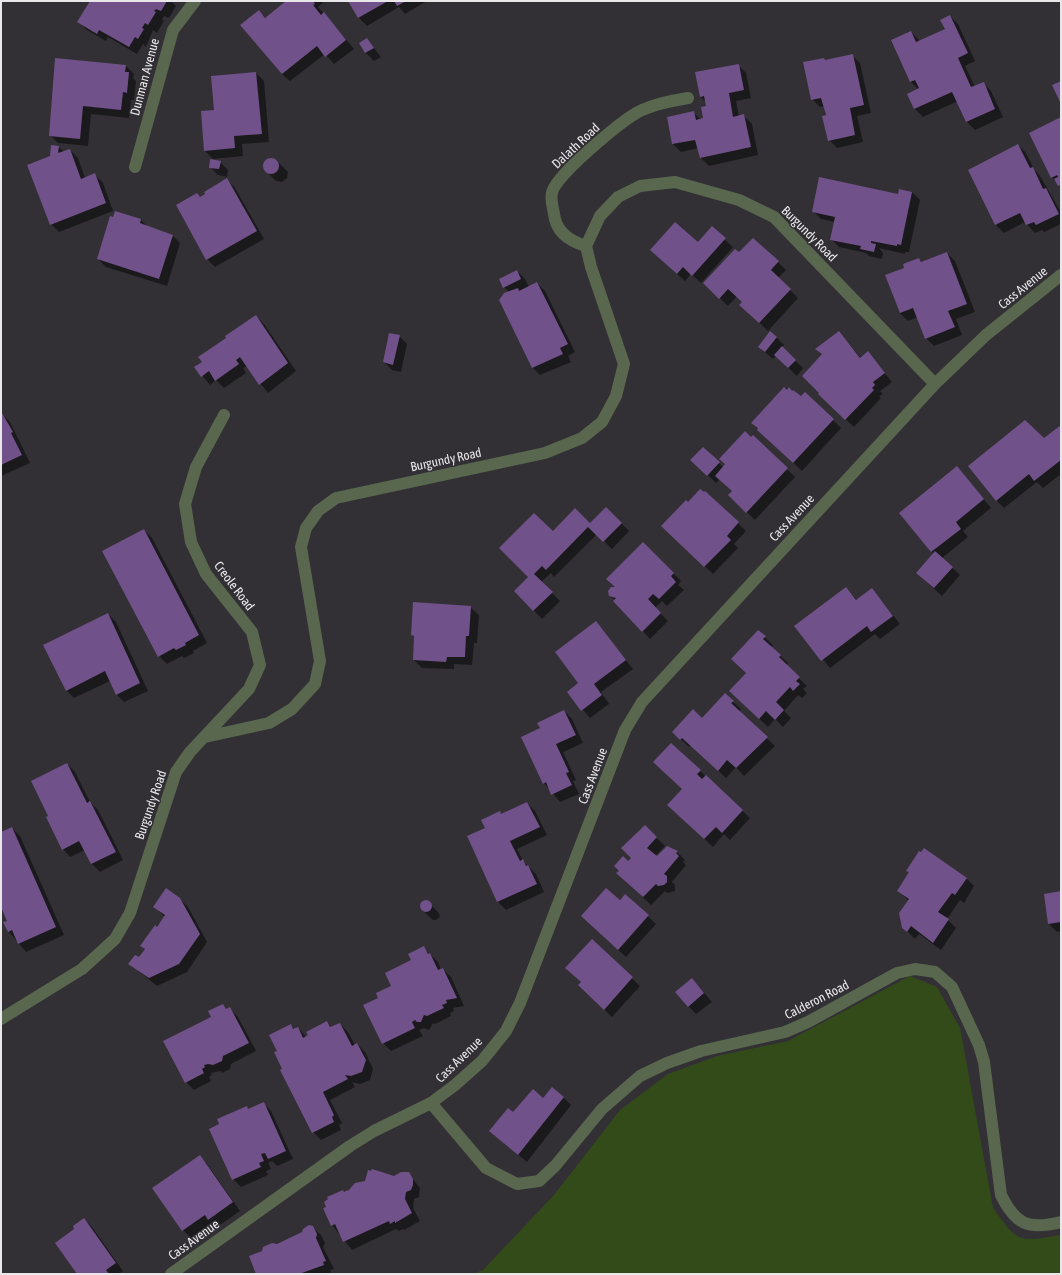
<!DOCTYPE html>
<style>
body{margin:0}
#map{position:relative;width:1062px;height:1275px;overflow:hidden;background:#323035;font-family:"Asap Condensed",sans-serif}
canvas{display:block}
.frame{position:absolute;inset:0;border:2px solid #e9e7ea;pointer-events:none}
</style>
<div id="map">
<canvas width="1062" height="1275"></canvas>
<div class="frame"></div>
</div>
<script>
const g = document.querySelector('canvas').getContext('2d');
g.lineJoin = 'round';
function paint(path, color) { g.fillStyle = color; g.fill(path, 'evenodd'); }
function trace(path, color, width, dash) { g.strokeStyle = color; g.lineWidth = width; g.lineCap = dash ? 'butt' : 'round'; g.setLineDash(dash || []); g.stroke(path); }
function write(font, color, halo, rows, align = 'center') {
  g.font = font + ' "Asap Condensed",sans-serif'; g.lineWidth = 3; g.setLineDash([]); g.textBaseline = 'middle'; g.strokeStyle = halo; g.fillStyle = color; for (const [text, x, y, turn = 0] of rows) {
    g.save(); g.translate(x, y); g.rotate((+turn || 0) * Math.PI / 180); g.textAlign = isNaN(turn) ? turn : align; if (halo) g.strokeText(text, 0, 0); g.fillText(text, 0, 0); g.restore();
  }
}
paint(new Path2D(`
 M910 976 937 987 960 1028 993 1208C1019 1244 1018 1242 1061 1235V1274H473L483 1270 554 1195 620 1110 668 1074 717 1056 788 1041Z`), '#334b19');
paint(new Path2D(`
 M91 1H171L176 6 169 18 164 16 162 20 164 21 157 33 153 30 146 47 143 44 137 54 108 37 106 41 87 30 79 22Z
 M288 1H325L318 7 354 49 334 64 325 54 290 81 282 74 259 11 266 18Z
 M350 1H427L405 14 399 7 367 26 359 18Z
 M950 16 958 24 975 61 965 66 975 87 983 83 991 91 1003 117 975 130 967 122 958 101 923 117 915 109 908 94 919 90 911 82V32L920 41 946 29Z
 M367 39 381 57 374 61 366 53Z
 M852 55 860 63 871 113 857 116 863 142 837 148 829 140 824 106 820 107 812 99 826 61Z
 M738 65 746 73 751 98 736 101 739 117 744 116 752 124 758 155 709 166 701 158 698 148 681 152 673 144 668 117 693 112 701 120 705 119 707 107V103L701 97Z
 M126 66 134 74 133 78 136 81 134 100H131L129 118 91 114 88 146 58 143 50 135Z
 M256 73 264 81 269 142 242 144 243 156 213 159 205 151 216 111Z
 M1061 119V188L1052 177Z
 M1018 145 1026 153 1034 169 1040 176 1061 212V224L1044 232 1042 230 1035 233 1025 222 1004 233 996 225Z
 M59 147 64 152 70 150 78 158 85 178 95 175 103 183 113 211 59 232 51 224V157Z
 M269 160H276L288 172 287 178 282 182 276 181 264 169V163Z
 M220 162 228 170 227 177 218 175 210 167Z
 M227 180 235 188 264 239 215 267 207 259 201 198Z
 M912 192 920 200 909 252H905V254L879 248 883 253 882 259 869 256 866 253 839 247 831 239 835 222 821 219 813 211Z
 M141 220 147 226 172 235 180 243 167 286 106 267 98 259Z
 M712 228 733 247 701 283 691 274 685 281 659 258 698 244Z
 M739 253 778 262 786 270 778 278 798 298 768 331 749 313 743 302 737 296 728 306 712 291Z
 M947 253 955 261 975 312 956 319 962 335 934 346 926 338 918 317 908 321 900 313 919 259 922 262Z
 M517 271 525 279 529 287 537 283 545 291 575 352 568 356 571 362 540 375 532 367 509 292 504 287Z
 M256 316 264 324 296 371 268 393 247 366 243 368 246 373 224 388 216 380 210 385 196 368Z
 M839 332 861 358 868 353 892 382 880 391 883 394 879 396 881 398 854 427 827 402 823 355 817 349Z
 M399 336 407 344 401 372 392 370 384 362Z
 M776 337 784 345 782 348 803 368 797 376 776 356 773 359 759 347Z
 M805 393 841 428 802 471 766 438 759 429Z
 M2 414 10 422 30 463 1 476Z
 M1061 426V474L1043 488 1037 482 1004 508 996 500 1044 439Z
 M753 436 795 477 755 520 729 495 733 492 720 479 716 483 692 460 703 448 724 468Z
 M957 467 991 508 963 531 968 537 942 558 960 575 942 596 917 573 934 554 901 513Z
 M705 492 746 531 734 544 738 548 713 574 671 534 688 503Z
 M606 508 629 531 612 549 597 534 554 577 551 573 541 582 560 601 542 619 515 591 529 577 553 532 590 524Z
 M144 530 152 538 207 643 193 651 194 653 184 658 182 656 167 664 159 656Z
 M643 543 681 581 678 585 684 590 667 606 662 601 655 608 668 621 650 639 610 595 617 588Z
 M846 588 857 600 872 589 900 624 880 639 875 634 830 668 796 626Z
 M470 607 479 615 477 643H474L472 665 454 664V669L422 668 414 660 415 638 412 635Z
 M108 614 116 622 148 691 124 702 116 694 110 681 74 698 66 690Z
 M596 623 633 669 601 692 609 704 590 718 568 692 580 684Z
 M758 631 773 645 771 647 788 663 786 666 807 686 803 689 807 693 802 698 798 695 784 711 791 718 783 727 775 719 768 727 738 699Z
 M733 702 741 709 739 712 775 746 744 776 736 767 726 778 691 745 689 747 673 732 702 719Z
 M564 711 572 719 583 743 563 752 576 780 573 781 579 794 560 802 544 783 541 729Z
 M67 764 75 772 90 802 98 810 123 860 100 872 92 864 85 850 70 857 63 849 50 817Z
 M700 771 750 818 730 840 724 834 713 847 669 805Z
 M527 803 535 811 547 835 517 849 523 861 536 874 544 892 506 910 498 902 468 837 486 828 499 812 502 815Z
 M645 827 665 846 655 856 657 858 677 852 685 860 683 862 686 865 672 882 675 885V891L667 893 665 891 651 905 626 881 628 862 632 858 622 848Z
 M12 828 20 836 64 935 26 952 9 932 5 923 8 921 1 905V833Z
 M910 873 966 878 974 886 964 903 960 900 947 919 956 928 941 950 919 934 915 939 903 927 909 901 898 891Z
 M1061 892V931L1057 932 1049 924 1045 895Z
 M625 895 656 924 626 957 590 924Z
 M179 898 188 907 207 942 187 972 157 986 130 964 139 959 145 950 141 945 165 917 154 906Z
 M427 901 439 913 440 917 436 920H433L421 909V905Z
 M592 941 640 986 612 1017 587 993 582 983 566 968Z
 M424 948 438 962 441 970 443 969 451 977 464 1006 453 1008 454 1011 450 1013 451 1016 435 1024 433 1023 429 1030 424 1028 419 1030 423 1036 391 1051 383 1043 380 998 393 986Z
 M692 979 712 1002 696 1014 688 1006Z
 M223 1005 227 1010 230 1009 238 1017 256 1051 231 1064 230 1069 222 1073 221 1071 211 1073 212 1075 209 1077 211 1081 194 1090 186 1082 212 1017Z
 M327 1022 332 1028 340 1024 348 1032 355 1045 357 1044 365 1052 373 1069 370 1080 360 1084 352 1082 355 1087 330 1100 342 1123 339 1125 341 1130 321 1140 313 1132 283 1069 278 1051 291 1025 295 1030 298 1028 306 1037Z
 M563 1097 571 1105 527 1162 498 1138 514 1113 543 1099Z
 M263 1103 271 1111 293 1159 277 1166 272 1161 268 1163 271 1169 266 1171 268 1175 241 1187 233 1179 221 1124 247 1107 249 1110Z
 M199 1156 207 1164 240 1211 217 1227 212 1223 191 1238 183 1230Z
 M408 1173 420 1188 419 1197 414 1199 413 1208 420 1221 404 1230 403 1229 399 1231 396 1229 352 1250 332 1225 344 1192Z
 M84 1219 92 1227 123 1271 119 1274H78L76 1229Z
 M312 1227 321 1235 325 1243 323 1247 334 1269 330 1270 331 1273 258 1274 277 1245Z`), '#0007');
paint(new Path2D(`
 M90 1H167L161 11 156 9 154 11 156 12 148 25 145 23 142 28 144 29 138 39 135 37 129 47 99 30 97 34 77 22Z
 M286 1H313L315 4 313 5 321 15 324 12 346 40 325 57 317 46 282 74 240 25 259 10 265 18Z
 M348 1H388L358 18Z
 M394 1H406L397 6Z
 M950 15 968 53 958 58 971 87 984 82 995 109 966 122 952 92 914 109 907 94 919 88 915 80 910 82 891 40 911 31 916 42 945 29 940 20Z
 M367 38 374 48 365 53 359 43Z
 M853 54 864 105 850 108 855 135 828 141 822 116 826 115 821 98 811 100 803 62 824 58 825 60Z
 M55 58 126 65 125 72H129L127 93 123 92 121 110 83 106 80 139 49 136Z
 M739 64 744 90 729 93 733 117 744 114 751 147 700 158 695 140 672 144 667 117 694 111 696 120 703 118 701 107 706 106 704 96 700 97 695 72Z
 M256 72 262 134 234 136 235 148 204 151 201 111 214 110 211 76Z
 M1061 81V104L1052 85Z
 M1061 117V185L1058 186 1054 179 1058 177 1057 175 1051 178 1029 133Z
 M1018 144 1030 168 1033 167 1043 189 1046 188 1059 214 1036 225 1034 222 1026 225 1020 213 995 225 968 170Z
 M51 145 59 146 58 153 70 149 81 179 95 173 106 203 50 225 27 165 50 156Z
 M263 166a8 8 0 1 1 16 0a8 8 0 1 1-16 0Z
 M210 159 221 161 219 169 209 168Z
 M819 177 898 194 899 189 912 192 901 245 897 244V246L871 241V243L876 244 874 252 860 249 861 246 830 240 835 217 812 212Z
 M227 178 257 231 206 260 176 205 197 193 200 197 205 194 204 192Z
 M115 211 141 219 140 223 173 235 159 279 97 259 110 216 113 217Z
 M675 222 698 242 712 226 726 238 692 276 683 267 677 274 650 250Z
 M753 238 779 261 771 270 791 289 759 323 739 305 742 302 728 289 719 299 703 283 735 249 739 252Z
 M947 252 967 304 948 311 955 327 925 339 913 308 900 313 885 275 904 268 903 264 919 258 921 262Z
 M517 270 521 279 503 288 499 279Z
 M537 282 568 344 560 348 563 354 532 368 499 300 504 293 518 288 519 291Z
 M256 315 288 363 259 385 240 357 236 360 239 364 215 381 209 371 201 377 194 367 202 362 198 357 226 338 225 336Z
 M770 331 777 337 765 352 758 347Z
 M839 331 860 358 868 351 885 373 873 382 875 385 872 388 874 390 845 420 818 394 819 393 802 376 822 354 815 349Z
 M389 333 400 335 393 365 383 362Z
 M782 346 796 360 788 368 774 355Z
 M784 387 787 390 789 387 792 391 793 390 801 396 805 392 834 419 793 463 757 430 758 428 751 423Z
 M1 413H2L13 432 11 433 22 455 1 465Z
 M1025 420 1044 438 1061 425V460L1034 481 1029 474 996 501 968 466Z
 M745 431 751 437 753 435 788 468 746 513 728 495 732 491 715 476 725 464 719 459Z
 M703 447 720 462 707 476 690 460Z
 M957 466 984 499 956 522 961 529 931 552 899 513Z
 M700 489 704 492 705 491 739 522 727 536 731 540 704 567 661 526 686 500 688 502Z
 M606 507 622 523 603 542 588 527 546 570 542 566 534 574 553 592 533 611 514 591 528 577 499 548 534 513 553 531 575 508 590 523Z
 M144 529 199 635 185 643 186 645 176 650 174 648 158 657 102 551Z
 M643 542 674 573 671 576 676 582 659 599 653 594 648 599 661 613 642 632 613 601 616 598 609 596 608 591 611 587H615L606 579Z
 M935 551 953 567 934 588 916 573Z
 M846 587 856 600 872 588 893 616 871 632 867 626 821 661 794 626Z
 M413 602 471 606 469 636H466L465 657H447L446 662 413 660 414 636 411 635Z
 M108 613 140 683 116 695 105 671 66 691 43 645Z
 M596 621 626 660 594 684 602 695 581 711 567 692 578 683 555 652Z
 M758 630 766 636 763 639 781 655 779 657 800 677 796 681 800 684 793 691 790 687 776 702 784 710 775 720 766 711 759 719 729 691 746 673 731 659Z
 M725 693 734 701 731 703 768 737 736 768 727 760 718 771 682 738 680 740 672 732 693 709 702 718Z
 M564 710 576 735 556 744 569 772 566 773 572 785 551 795 546 782 543 784 521 737 540 728 537 723Z
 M671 743 701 770 697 774 702 779 706 775 743 810 722 833 716 827 704 839 667 805 682 789 653 762Z
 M67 763 87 803 90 801 116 852 91 864 79 841 62 850 46 817 48 816 31 781Z
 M527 802 540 827 510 841 520 861 523 859 526 866 528 865 537 884 497 902 467 836 485 828 481 820 500 811 501 814Z
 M645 825 657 837 647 848 657 856 667 846 678 851 676 853 679 856 664 874 667 876V882L664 885 658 886 656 884 643 897 616 873 619 871 614 866 623 856 628 861 631 858 621 848Z
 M12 827 56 927 18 944 12 930 8 932 3 922 7 921 1 907V832Z
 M924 848 967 878 955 895 952 893 938 912 949 919 933 943 911 926 907 932 902 928 899 913 909 899 897 891 909 872 906 871 919 851 921 852Z
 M166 888 180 898 200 934 179 964 149 978 128 964 135 955 139 957 145 949 140 946 155 925 157 927 165 915 153 907Z
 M606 888 620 900 625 894 649 915 618 950 581 916Z
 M1061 891V922L1048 924 1044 894Z
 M420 906a6 6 0 1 1 12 0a6 6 0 1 1-12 0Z
 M592 939 633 977 604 1010 578 985 581 982 565 968Z
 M424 946 428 954 430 953 438 970 443 968 457 998 446 1000 447 1003 442 1005 444 1008 427 1016 424 1015 421 1022H417L415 1020 412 1022 415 1028 382 1044 363 1005 378 998 376 993 391 986 385 973 411 960 408 954Z
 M692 978 704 993 688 1007 675 992Z
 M223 1004 226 1009 230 1007 249 1043 223 1056 222 1061 213 1065 208 1064 204 1065 205 1067 202 1069 204 1073 185 1083 163 1041 211 1017 208 1011Z
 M327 1021 330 1027 340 1023 352 1046 357 1043 366 1060 362 1072 351 1076 345 1075 348 1079 323 1092 334 1115 332 1117 334 1122 312 1133 280 1070 282 1069 274 1052 277 1051 269 1035 291 1024 293 1029 298 1027 303 1038 308 1035 306 1032Z
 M552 1087 564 1097 518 1155 489 1131 508 1108 513 1112 533 1089 543 1098Z
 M264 1102 286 1151 268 1159 265 1153 261 1154 264 1161 259 1163 261 1167 232 1180 209 1129 219 1124 217 1119 247 1106 248 1109Z
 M200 1155 233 1202 208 1220 205 1215 182 1231 152 1188Z
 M372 1169 394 1176 401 1172H409L413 1179V1185L411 1190 406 1192 405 1199 412 1213 395 1223V1221L390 1224 389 1221 343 1242 335 1224 331 1226 323 1208 326 1207 324 1202 328 1199 327 1197 343 1190 344 1192 348 1190V1191L355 1183 365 1181 368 1170 371 1171Z
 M84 1218 116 1263 106 1270 109 1274H77L55 1243 74 1229 73 1226Z
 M309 1225 313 1226 317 1234 316 1238 326 1261 323 1262 324 1265 299 1274H256L249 1256 262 1251 263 1247 272 1243 277 1244 302 1232 303 1229Z`), '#705189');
trace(new Path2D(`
 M135 167 173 30 195 1
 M586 246C569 241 556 232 554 214 553 207 550 199 552 193 554 176 622 121 638 112 654 104 671 101 688 98
 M205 737 269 723 292 709 315 684 320 661 301 547 306 528 318 511 336 498 545 453 582 438 602 422 616 396 624 364 591 267 586 246 600 216 618 197 640 186 675 182 739 200 774 217 935 384
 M1 1019 82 969 115 939 130 913 176 772 190 752 249 689 260 665 252 632 206 574 191 542 185 504 196 467 224 415
 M431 1103 486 1168 517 1184 539 1181 555 1166 602 1109 640 1076 667 1063 701 1051 785 1032 808 1022 897 973 915 969 935 972 952 987 979 1045 984 1062 1001 1195C1016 1225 1028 1230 1061 1222
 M171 1274 350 1146 374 1131 431 1103 455 1085 482 1061 506 1031 520 1003 625 730 642 702 935 384 986 335 1061 275`), '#59674e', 12);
write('13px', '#e9e7ea', '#323035', [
 ["Dunman Avenue",145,77,-75],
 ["Dalath Road",576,146,-43],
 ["Burgundy Road",809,234,45],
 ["Cass Avenue",1023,288,-39],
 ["Burgundy Road",446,460,-12],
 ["Cass Avenue",792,518,-47],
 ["Creole Road",234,586,53],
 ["Cass Avenue",593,776,-69],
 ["Burgundy Road",151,805,-71],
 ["Calderon Road",817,1000,-27],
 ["Cass Avenue",459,1060,-44],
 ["Cass Avenue",194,1240,-36]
]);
</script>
